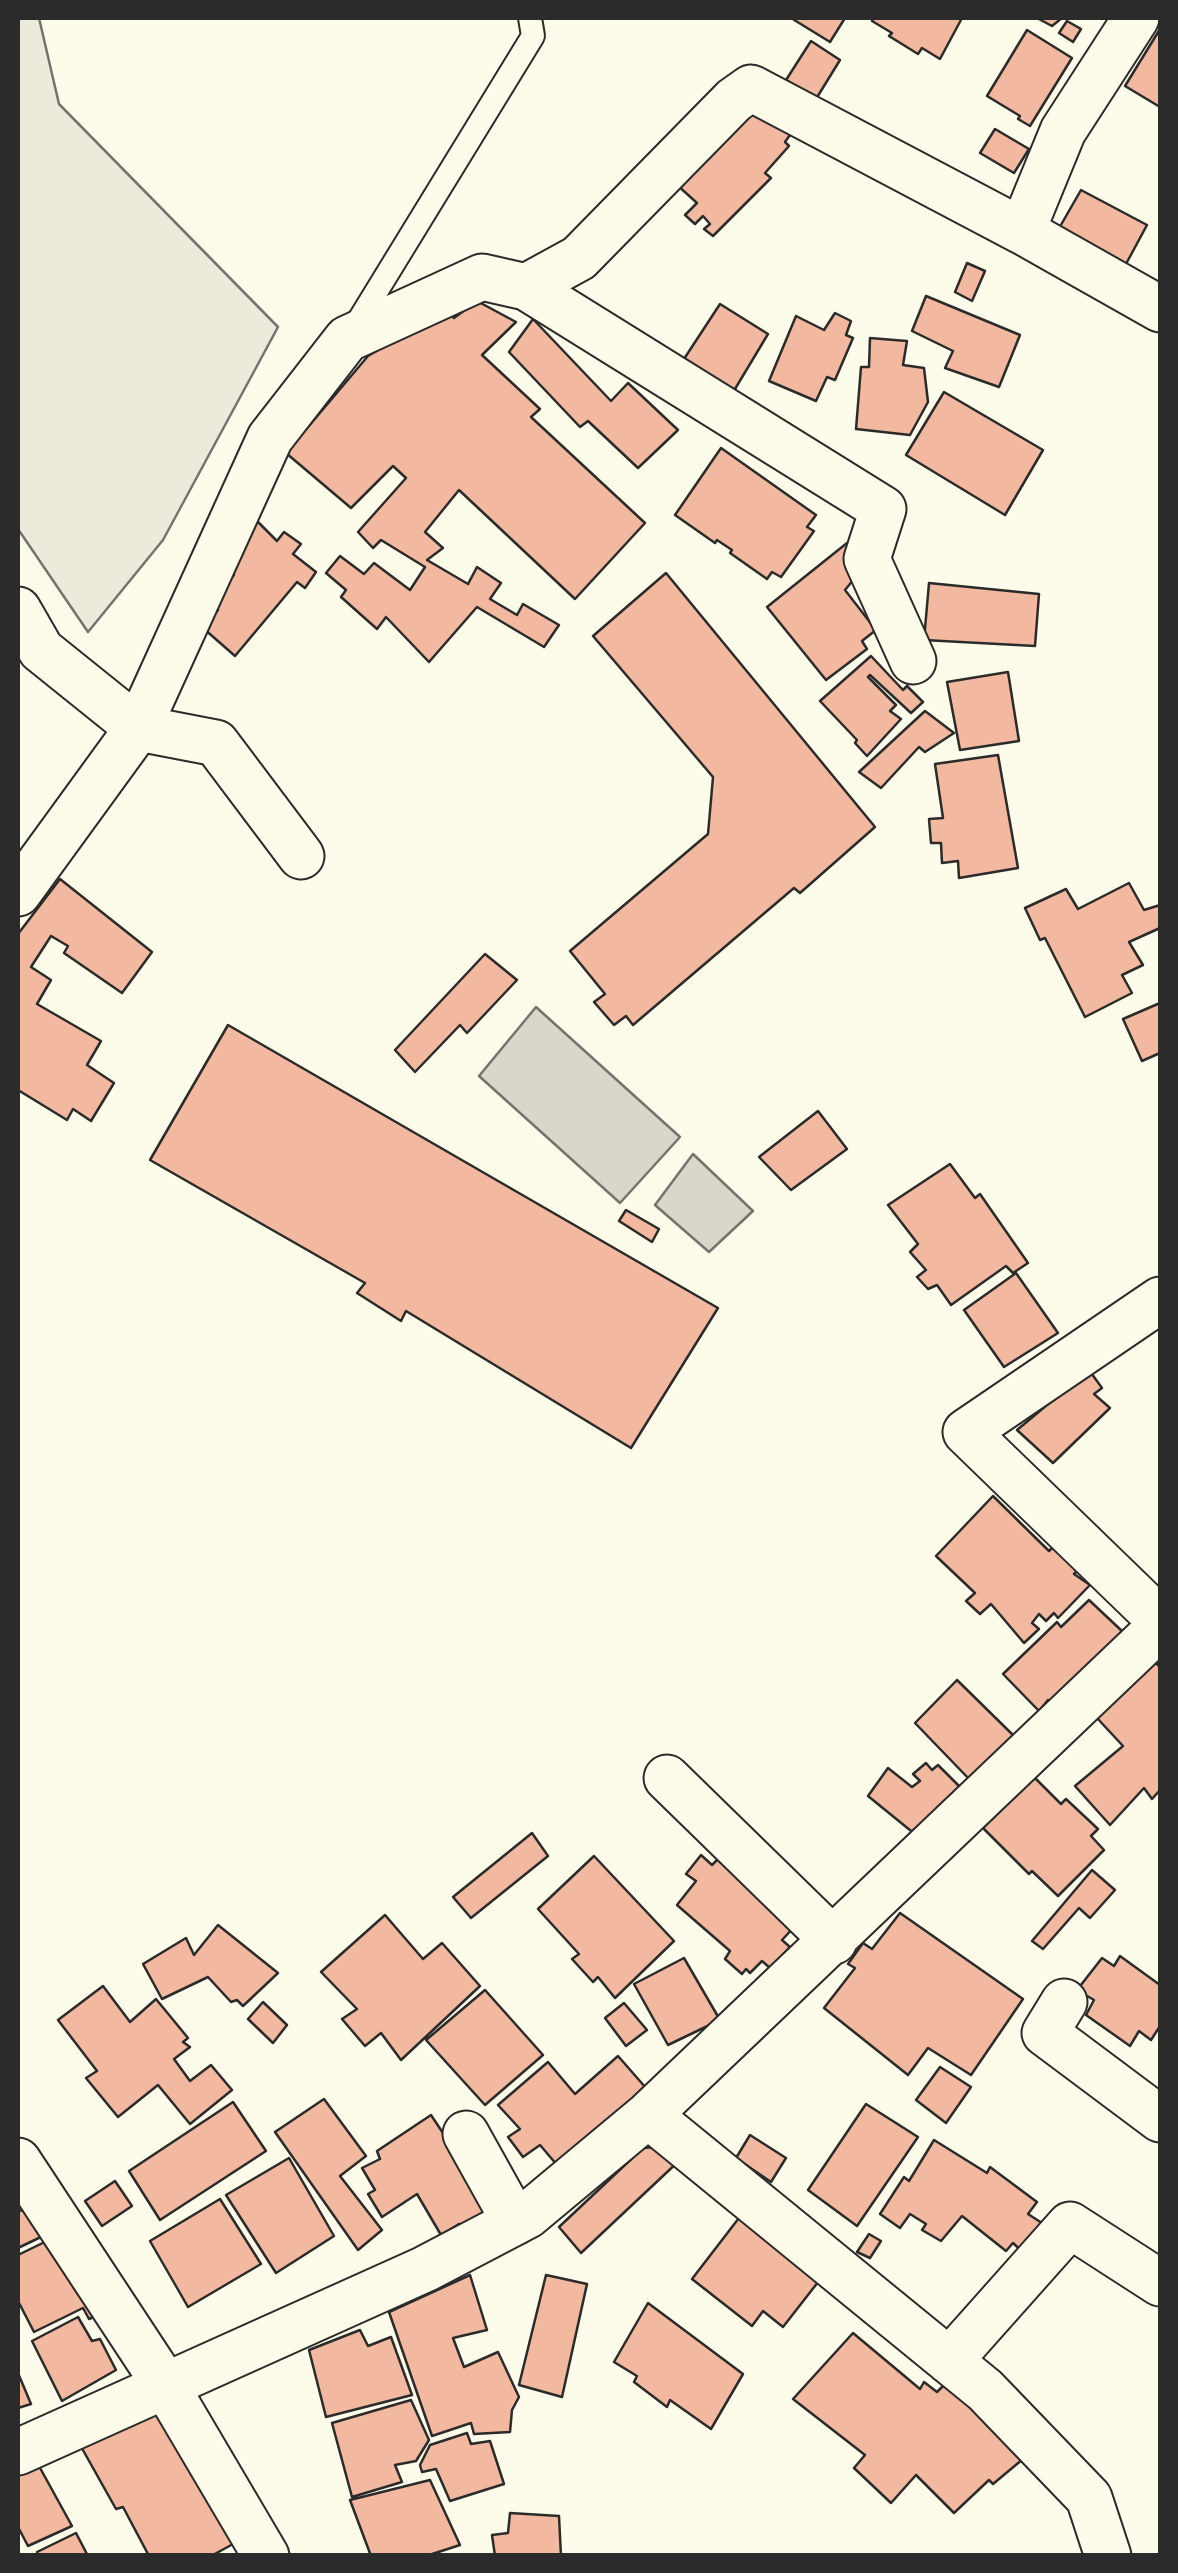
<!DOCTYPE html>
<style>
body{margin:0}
#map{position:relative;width:1178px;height:2573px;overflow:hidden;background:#fdfbea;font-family:"PT Sans",sans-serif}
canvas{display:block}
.frame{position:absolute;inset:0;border:20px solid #2b2b2b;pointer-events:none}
</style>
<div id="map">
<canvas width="1178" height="2573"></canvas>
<div class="frame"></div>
</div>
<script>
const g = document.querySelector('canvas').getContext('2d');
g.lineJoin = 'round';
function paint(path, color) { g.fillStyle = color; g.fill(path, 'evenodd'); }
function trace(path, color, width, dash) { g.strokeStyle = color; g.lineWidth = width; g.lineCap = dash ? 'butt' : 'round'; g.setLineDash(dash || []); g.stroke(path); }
const green = new Path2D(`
 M18 18H39L59 104 278 327 163 540 88 632 18 529Z`);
paint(green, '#ecebdb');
trace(green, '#74746e', 2.5);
const water = new Path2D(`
 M536 1007 680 1137 620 1203 479 1076Z
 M693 1154 753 1211 709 1252 655 1205Z`);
paint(water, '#d8d7c9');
trace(water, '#74746e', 2.5);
const building = new Path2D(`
 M791 18H845L830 42Z
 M874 18H962L940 59 922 48 918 54 889 36 892 33 872 21Z
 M1037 18H1062L1052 26Z
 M1067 21 1081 29 1073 42 1059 33Z
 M1160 29V107L1125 86Z
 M1027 30 1072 58 1030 126 1018 119 1020 116 987 96Z
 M811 41 840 60 816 99 786 80Z
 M754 112 792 132 785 142 789 146 765 173 771 178 713 236 704 229 710 224 703 216 695 224 685 215 697 203 676 184Z
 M995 129 1029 149 1014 173 980 153Z
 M1081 190 1147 225 1126 264 1058 230Z
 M967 263 985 271 972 301 955 292Z
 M926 296 1020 335 999 387 945 368 953 351 912 331Z
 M477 301 516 322 482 355 540 409 531 417 645 523 575 599 459 490 425 532 443 548 427 560 468 584 477 567 501 583 490 599 517 615 523 604 559 625 544 647 477 607 429 662 386 617 377 629 341 597 346 590 326 573 340 556 364 574 374 563 410 590 425 567 381 540 373 548 358 532 406 478 393 466 351 508 286 453 368 356 445 311 454 318Z
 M720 304 768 334 732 394 682 362Z
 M835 313 851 321 846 335 853 338 835 380 827 377 816 401 769 381 796 316 824 330Z
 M533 319 611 401 628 383 678 430 638 468 588 421 580 427 509 352Z
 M870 338 907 341 903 365 924 368 928 402 910 435 856 429 861 367H869Z
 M944 392 1043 450 1005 515 906 455Z
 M721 448 816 515 807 527 814 531 781 577 772 572 767 579 730 553 732 550 717 540 715 543 675 515Z
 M257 521 277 541 284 532 301 544 293 554 316 572 305 588 297 582 235 656 203 628 218 610 211 602 234 575 223 564Z
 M847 543 852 547 854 579 845 590 876 630 862 641 867 649 826 680 767 607Z
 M666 573 875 827 800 893 794 888 633 1025 626 1016 614 1025 594 1002 605 994 570 951 708 834 713 777 593 636Z
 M929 583 1039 594 1035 646 924 640Z
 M871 656 903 690 907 686 923 702 911 713 870 675 868 677 896 705 890 711 901 719 867 756 855 743 857 740 820 701Z
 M1008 672 1019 741 960 750 947 682Z
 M925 711 954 733 925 752 919 747 881 788 859 772Z
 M998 755 1018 868 959 878 958 861 942 863 941 843H931L929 819 943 818 935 764Z
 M60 879 152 952 122 993 64 953 68 946 51 936 31 967 51 980 37 1004 101 1041 87 1065 114 1083 91 1121 73 1109 67 1120 18 1090V934Z
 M1129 883 1144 910 1160 905V928L1129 942 1143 965 1122 975 1132 993 1085 1017 1045 938 1040 940 1025 908 1066 889 1078 909Z
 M485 954 517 980 467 1033 460 1025 415 1072 395 1050Z
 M1160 1003V1053L1142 1061 1123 1019Z
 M228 1025 718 1308 631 1448 406 1311 401 1321 357 1293 365 1283 150 1160Z
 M818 1111 847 1149 791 1190 759 1157Z
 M950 1164 975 1198 980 1194 1028 1263 1013 1273 1006 1266 951 1305 937 1285 928 1289 917 1277 926 1270 910 1252 918 1244 888 1205Z
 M626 1210 659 1229 652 1242 619 1221Z
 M1016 1273 1058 1333 1004 1367 964 1310Z
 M1089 1370 1102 1388 1094 1394 1110 1408 1053 1463 1017 1430Z
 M993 1496 1049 1551 1053 1547 1078 1570 1074 1574 1090 1585 1058 1618 1054 1613 1046 1621 1039 1614 1032 1623 1039 1629 1024 1643 991 1604 980 1614 966 1601 975 1593 936 1556Z
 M1089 1600 1123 1632 1051 1703 1048 1700 1039 1711 1003 1674 1057 1622 1061 1627Z
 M1155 1662 1160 1667V1790L1152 1799 1144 1788 1110 1825 1075 1786 1123 1746 1097 1718Z
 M957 1680 1013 1735 970 1780 915 1723Z
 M926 1763 932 1770 938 1765 961 1788 916 1835 868 1796 888 1768 912 1787 920 1781 913 1774Z
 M1034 1777 1061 1804 1066 1799 1098 1829 1091 1836 1104 1850 1058 1896 1032 1871 1029 1874 983 1828Z
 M532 1833 548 1856 471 1918 453 1897Z
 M701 1855 712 1865 718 1859 795 1926 782 1940 790 1947 770 1968 762 1961 750 1973 746 1969 742 1974 725 1959 730 1951 677 1905 696 1881 686 1874Z
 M594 1856 674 1941 615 1998 598 1977 593 1982 572 1959 579 1954 538 1909Z
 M1092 1870 1115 1890 1090 1918 1079 1908 1043 1949 1032 1941Z
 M900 1913 1023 1999 971 2075 928 2048 908 2075 824 2008 855 1968 848 1964 863 1943 872 1949Z
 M385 1915 423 1959 442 1943 480 1986 401 2060 381 2033 365 2046 342 2019 357 2009 321 1972Z
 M218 1925 278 1973 243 2006 237 2000 231 2002 208 1977 162 1999 143 1964 186 1938 194 1955Z
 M1120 1956 1160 1985V2026L1151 2040 1139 2031 1130 2046 1086 2015 1094 2000 1077 1990 1102 1958 1114 1966Z
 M684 1958 720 2020 668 2045 634 1984Z
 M103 1986 130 2022 156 1999 188 2038 183 2042 190 2047 174 2059 190 2081 211 2065 232 2090 190 2124 158 2085 118 2117 86 2078 97 2071 58 2020Z
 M485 1990 543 2055 485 2105 426 2040Z
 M263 2002 287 2025 273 2043 248 2019Z
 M624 2003 647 2030 626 2046 605 2018Z
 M618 2056 646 2088 557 2165 540 2145 523 2157 508 2137 520 2129 498 2105 548 2062 575 2094Z
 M940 2067 971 2087 946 2123 916 2100Z
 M324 2099 366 2156 340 2176 382 2230 358 2250 275 2132Z
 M233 2102 266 2151 160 2220 129 2171Z
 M866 2104 918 2137 857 2226 808 2190Z
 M431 2115 496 2213 462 2231 459 2224 441 2235 417 2194 382 2217 368 2194 375 2190 362 2168 380 2159 377 2151Z
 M750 2135 786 2158 771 2182 736 2158Z
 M934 2140 987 2173 990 2167 1037 2202 1028 2214 1045 2225 1026 2255 1013 2243 1006 2251 962 2216 941 2241 922 2230 926 2224 910 2214 900 2228 880 2214 904 2177 909 2181Z
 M667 2146 681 2159 581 2253 559 2227 643 2148Z
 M289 2158 334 2236 276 2273 226 2195Z
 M115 2181 132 2206 102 2226 85 2201Z
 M220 2199 261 2264 188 2307 150 2241Z
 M30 2206 45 2235 18 2248V2212Z
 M742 2214 822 2277 783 2327 763 2311 752 2326 692 2279Z
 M869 2234 881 2241 870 2258 857 2252Z
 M55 2237 104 2312 89 2319 83 2308 34 2332 18 2301V2255Z
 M470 2275 487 2330 453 2338 464 2367 498 2352 519 2397 512 2410 510 2432 474 2434 471 2423 432 2436 389 2312Z
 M546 2275 587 2284 562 2397 519 2385Z
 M648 2303 743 2374 711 2429 670 2400 667 2407 634 2382 637 2376 614 2362Z
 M78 2317 92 2341 100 2339 116 2370 62 2401 32 2341Z
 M360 2330 368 2346 391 2337 412 2395 326 2417 309 2350Z
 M853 2333 920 2389 924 2382 937 2392 950 2379 1029 2454 993 2484 989 2480 954 2513 916 2475 891 2503 854 2468 865 2455 793 2399Z
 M18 2373 31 2404 18 2408Z
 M411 2400 429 2440 416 2461 395 2465 402 2482 352 2497 332 2423Z
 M159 2401 235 2543 211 2556H149L123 2507 116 2509 79 2443Z
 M467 2433 471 2444 490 2441 504 2484 450 2501 436 2469 422 2472 420 2465 430 2445Z
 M39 2466 72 2526 28 2546 18 2527V2476Z
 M430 2480 460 2545 426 2556H371L350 2500Z
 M510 2513 559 2516 561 2556H495L492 2535 508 2533Z
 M76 2533 88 2556H38L37 2552Z`);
paint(building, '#f2b8a0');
trace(building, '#2b2b2b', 2.5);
const lane = new Path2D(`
 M354 328 533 36 530 18`);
const street = new Path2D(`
 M1022 231 1063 131 1136 18
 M526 287 883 509 867 559 913 661
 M18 610 41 650 138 728 216 743 301 856
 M18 893 138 728 270 438 347 339 482 277 526 287 579 258 734 100 751 88 1022 231 1160 309
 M1160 1300 966 1432 1160 1620
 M667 1778 834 1941
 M1064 2002 1045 2033 1160 2119
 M648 2115 985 2390 1089 2498 1108 2556
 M466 2134 515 2222
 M18 2161 164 2383 266 2556
 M949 2361 1070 2225 1160 2283
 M18 2452 425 2269 528 2215 648 2115 1160 1627`);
trace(lane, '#2b2b2b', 26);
trace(street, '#2b2b2b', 49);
trace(lane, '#fdfbea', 22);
trace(street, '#fdfbea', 45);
</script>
